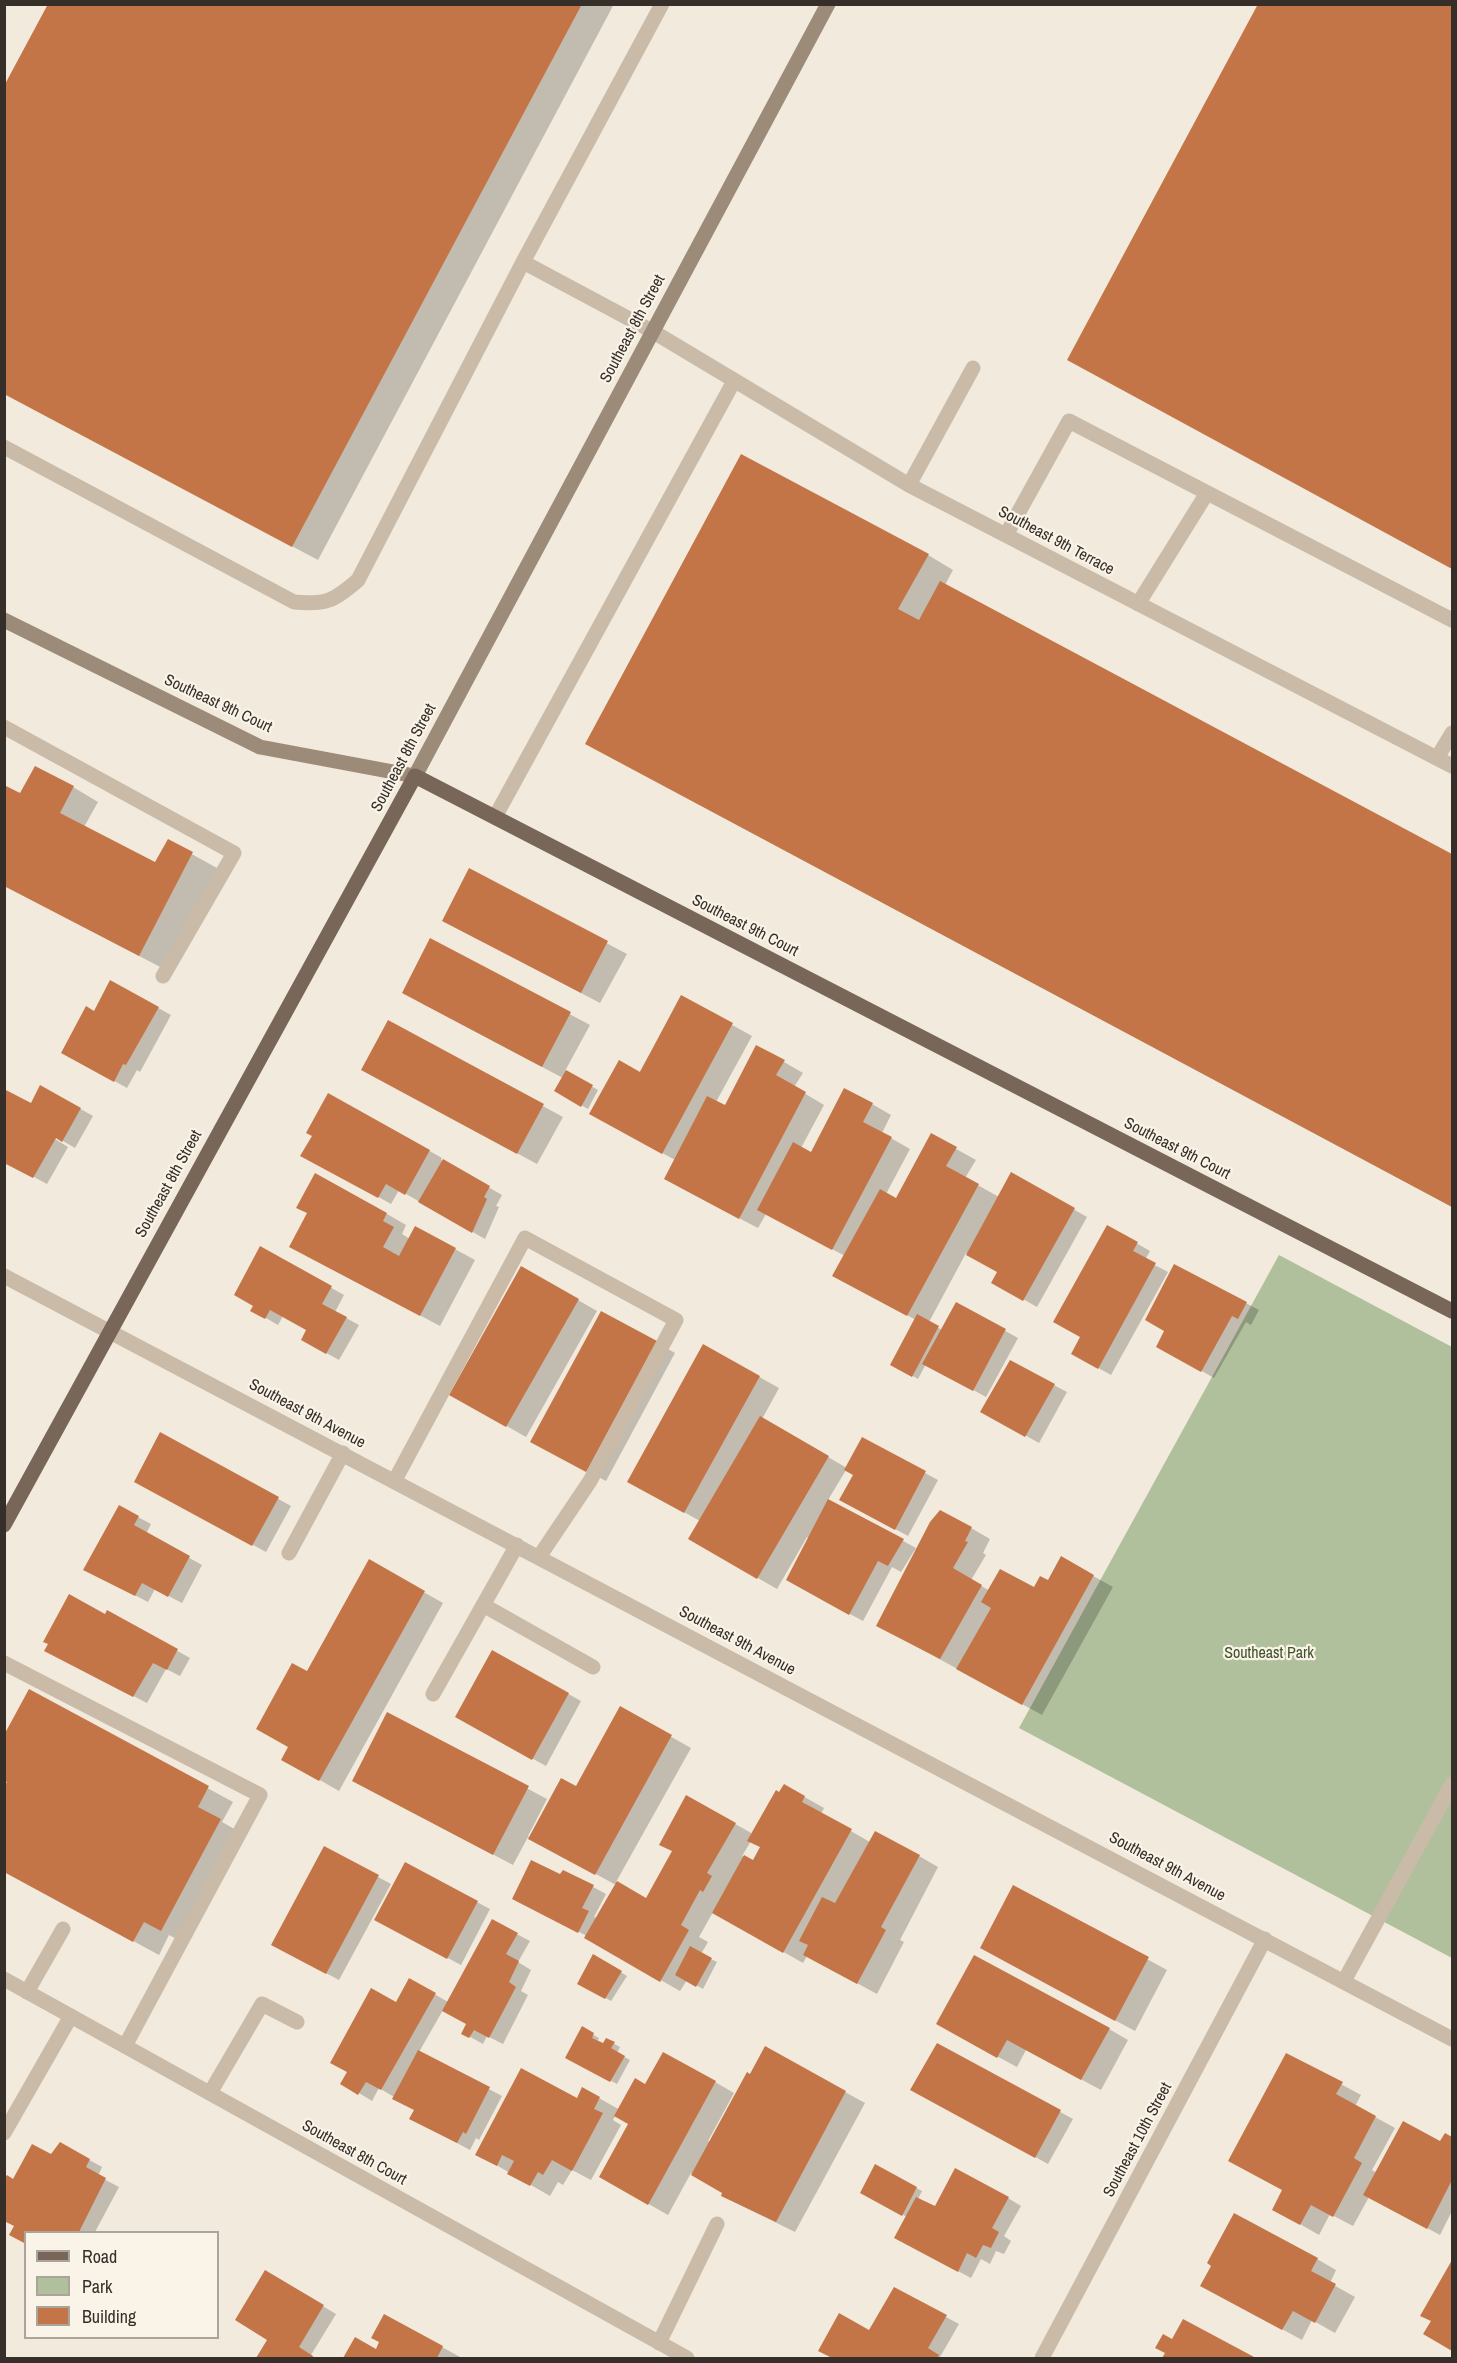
<!DOCTYPE html>
<style>
body{margin:0}
#map{position:relative;width:1457px;height:2363px;overflow:hidden;background:#f2eadc;font-family:"Archivo Narrow",sans-serif}
canvas{display:block}
.frame{position:absolute;inset:0;border:6px solid #362e28;pointer-events:none}
.legend{position:absolute;left:24px;top:2231px;width:195px;height:108px;box-sizing:border-box;background:#f9f3e8;border:2px solid #aba49b;margin:0;padding:8px 10px;list-style:none;font-size:18px;color:#362e28}
.legend li{display:flex;align-items:center;gap:12px;height:30px}
.legend b{width:30px;border:2px solid #aba49b}
</style>
<div id="map">
<canvas width="1457" height="2363"></canvas>
<div class="frame"></div>
<ul class="legend">
<li><b style="height:8px;background:#786759"></b>Road</li>
<li><b style="height:16px;background:#b0c09c"></b>Park</li>
<li><b style="height:16px;background:#c47547"></b>Building</li>
</ul>
</div>
<script>
const g = document.querySelector('canvas').getContext('2d');
g.lineJoin = 'round';
function paint(path, color) { g.fillStyle = color; g.fill(path, 'evenodd'); }
function trace(path, color, width, dash) { g.strokeStyle = color; g.lineWidth = width; g.lineCap = dash ? 'butt' : 'round'; g.setLineDash(dash || []); g.stroke(path); }
function write(font, color, halo, rows, align = 'center') {
  g.font = font + ' "Archivo Narrow",sans-serif'; g.lineWidth = 4.5; g.setLineDash([]); g.textBaseline = 'middle'; g.strokeStyle = halo; g.fillStyle = color; for (const [text, x, y, turn = 0] of rows) {
    g.save(); g.translate(x, y); g.rotate((+turn || 0) * Math.PI / 180); g.textAlign = isNaN(turn) ? turn : align; if (halo) g.strokeText(text, 0, 0); g.fillText(text, 0, 0); g.restore();
  }
}
paint(new Path2D(`
 M1279 1255 1452 1347V1958L1019 1728Z`), '#b0c09c');
paint(new Path2D(`
 M50 4H614L318 560 4 393Z
 M1260 4H1452V568L1094 374Z
 M928 555 953 570 945 585 1452 856V1207L612 758Z
 M73 787 98 802 84 827 155 864 168 841 217 868 164 969 4 885 20 795Z
 M469 870 627 954 600 1003 463 931Z
 M431 940 590 1025 565 1071 598 1090 588 1109 556 1091 563 1078 423 1004Z
 M111 982 171 1015 140 1072 137 1070 127 1088 63 1052 94 1013Z
 M682 997 752 1036 716 1102 726 1107 784 1062 803 1073 794 1087 824 1105 801 1148 811 1154 872 1104 891 1115 882 1133 910 1149 886 1194 897 1200 931 1135 976 1160 965 1178 999 1197 1012 1174 1087 1217 1037 1307 993 1282 999 1272 966 1253 929 1322 942 1330 957 1304 1018 1338 986 1397 926 1364 918 1379 892 1364 916 1320 853 1286 845 1256 766 1214 758 1228 685 1190 675 1160 610 1124Z
 M388 1022 563 1117 537 1164 382 1080Z
 M41 1087 93 1116 75 1148 56 1137 55 1139 68 1147 47 1184 4 1161Z
 M329 1095 442 1158 441 1160 502 1195 496 1206 499 1207 485 1239 399 1190 391 1204 303 1155 314 1135Z
 M387 1214 406 1225 402 1234 410 1239 416 1228 475 1260 440 1326 311 1257Z
 M1108 1227 1150 1251 1145 1260 1168 1272 1111 1375 1073 1354 1082 1337Z
 M260 1248 344 1295 335 1312 359 1325 339 1360 303 1340 308 1330 283 1316 278 1325 252 1310 255 1306Z
 M1175 1266 1259 1310 1251 1325 1246 1322 1214 1378 1158 1346 1166 1331Z
 M522 1268 597 1311 526 1437 451 1394Z
 M656 1342 675 1353 606 1481 551 1452Z
 M704 1346 779 1388 762 1419 847 1468 862 1439 938 1480 908 1536 854 1507 855 1475 846 1470 828 1500 916 1548 901 1572 892 1567 863 1621 800 1587 810 1538 807 1537 777 1589 690 1539 700 1521 648 1492Z
 M1010 1362 1067 1392 1039 1443 982 1411Z
 M161 1434 291 1506 266 1552 148 1488Z
 M119 1507 151 1524 146 1534 202 1565 182 1603 155 1589 148 1602 98 1576Z
 M971 1528 990 1539 983 1553 986 1555 971 1580 990 1591 1034 1589 1048 1582 1061 1558 1113 1587 1042 1715 897 1636Z
 M370 1562 443 1603 339 1791 283 1759 290 1747 308 1673Z
 M108 1612 190 1658 180 1676 166 1669 147 1703 59 1658Z
 M493 1652 581 1701 546 1766 457 1717Z
 M30 1691 233 1802 222 1822 245 1835 186 1944 169 1935 159 1955 4 1871 8 1782Z
 M620 1708 691 1748 616 1882 647 1900 674 1851 687 1797 753 1834 785 1786 824 1808 821 1814 870 1842 919 1856 938 1867 900 1940 904 1942 877 1994 807 1956 803 1963 713 1912 699 1937 708 1942 701 1954 717 1962 703 1989 687 1980 680 1991 586 1938 585 1935 525 1904 561 1876 564 1871 606 1894 594 1917 597 1918 616 1885 528 1837 513 1865 373 1791 387 1714 547 1799 528 1836 530 1838 577 1788ZM751 1841 761 1847 754 1862 742 1856Z
 M325 1848 391 1884 339 1980 286 1952Z
 M405 1864 490 1909 461 1965 389 1927Z
 M1014 1887 1167 1970 1135 2031 1001 1959Z
 M492 1921 530 1941 518 1962 531 1970 521 1991 528 1995 503 2044 487 2036 483 2044 463 2033 468 2024 443 2010 419 2052 502 2096 479 2140 476 2138 470 2150 423 2125 416 2110 379 2088 372 2101 359 2093 397 2004 410 1980 448 2002Z
 M594 1956 627 1976 611 2001 579 1983Z
 M583 2029 599 2038 597 2042 603 2045 607 2040 620 2047 617 2053 630 2060 617 2084 567 2057Z
 M1109 2029 1128 2040 1101 2090 1026 2050 1017 2067 957 2035Z
 M938 2045 1073 2119 1048 2164 912 2089Z
 M765 2048 865 2103 795 2232 742 2206 723 2195 724 2193 691 2173 668 2215 601 2177 630 2124 616 2115 613 2120 621 2125 591 2180 572 2170 563 2185 558 2182 550 2196 477 2154 578 2100 583 2089 620 2110 646 2086 715 2082 734 2093 708 2141 711 2142Z
 M1287 2055 1361 2095 1355 2106 1395 2128 1372 2170 1377 2173 1441 2143 1445 2135 1452 2139V2211L1440 2235 1369 2197 1353 2226 1330 2214 1319 2235 1293 2220 1283 2190Z
 M60 2144 102 2167 98 2176 119 2187 95 2232H26L16 2226 14 2181 52 2156Z
 M875 2166 922 2191 918 2199 935 2208 1008 2198 1021 2206 1004 2236 1011 2241 1004 2254 996 2251 990 2264 981 2259 971 2278 909 2245 907 2217 862 2193Z
 M1317 2259 1336 2270 1330 2283 1355 2297 1335 2333 1312 2320 1302 2340 1221 2296Z
 M1452 2263V2349L1425 2333 1432 2321 1423 2315Z
 M266 2272 336 2314 311 2355 316 2358H258L269 2340Z
 M894 2289 959 2324 940 2357 943 2358H835L820 2350 869 2332Z
 M385 2316 462 2358H345L356 2339 377 2351 381 2342Z
 M1184 2321 1253 2358H1163Z`), '#0003');
paint(new Path2D(`
 M48 4H582L292 547 4 394V86Z
 M1258 4H1452V569L1067 360Z
 M741 454 929 554 898 609 919 620 940 581 1452 854V1207L585 744Z
 M35 766 74 786 60 813 155 862 168 839 193 852 139 956 4 886V785L20 793Z
 M469 868 608 941 581 993 442 921Z
 M430 938 571 1012 542 1067 402 993Z
 M110 980 159 1007 126 1065 123 1064 114 1082 61 1053 86 1006 94 1011Z
 M681 995 733 1023 662 1154 589 1114 619 1060 640 1072Z
 M388 1020 544 1104 517 1154 361 1070Z
 M756 1045 785 1060 776 1075 806 1092 739 1219 664 1179 707 1096 725 1105Z
 M566 1070 593 1085 581 1107 554 1091Z
 M40 1085 81 1108 62 1142 56 1138 33 1178 4 1163V1089L31 1103Z
 M844 1088 873 1103 863 1122 892 1137 832 1250 757 1210 793 1142 811 1152Z
 M328 1093 430 1150 405 1195 386 1184 378 1198 300 1156 312 1136 306 1133Z
 M931 1133 957 1147 946 1166 979 1184 907 1316 832 1276 880 1189 896 1198Z
 M443 1159 490 1186 484 1197 487 1199 472 1233 418 1202Z
 M1011 1172 1075 1208 1023 1301 991 1283 997 1272 966 1255Z
 M315 1173 387 1213 383 1221 394 1227 383 1247 399 1256 415 1226 456 1248 420 1316 289 1247 307 1213 296 1208Z
 M1107 1225 1138 1242 1133 1251 1156 1263 1098 1369 1071 1354 1080 1337 1053 1322Z
 M260 1246 332 1286 322 1304 347 1317 326 1354 301 1340 306 1330 270 1310 265 1319 250 1311 253 1306 234 1295Z
 M1174 1264 1247 1302 1238 1319 1232 1316 1201 1372 1156 1347 1164 1331 1145 1320Z
 M521 1266 579 1299 506 1427 449 1395Z
 M956 1302 1006 1329 973 1391 922 1364Z
 M601 1311 657 1341 586 1472 530 1442Z
 M917 1314 939 1326 912 1377 890 1365Z
 M703 1344 760 1376 684 1513 627 1482Z
 M1010 1360 1055 1384 1025 1437 980 1412Z
 M760 1416 829 1456 757 1579 688 1539Z
 M160 1432 279 1497 252 1546 134 1482Z
 M862 1437 926 1471 895 1530 839 1500 853 1475 844 1470Z
 M828 1499 904 1539 888 1566 878 1561 849 1615 786 1580Z
 M119 1505 139 1516 134 1525 190 1556 168 1597 142 1583 135 1596 83 1570Z
 M940 1510 972 1527 965 1541 968 1542 953 1568 982 1585 940 1659 876 1626 930 1522Z
 M1061 1556 1094 1575 1022 1705 956 1669 991 1608 981 1602 1000 1569 1034 1587 1040 1576 1048 1580Z
 M369 1559 425 1591 319 1781 281 1760 288 1747 256 1729 292 1663 307 1671Z
 M69 1594 105 1614 107 1610 178 1649 167 1670 153 1663 133 1697 44 1651 48 1644 43 1642Z
 M492 1650 569 1693 532 1760 455 1717Z
 M29 1689 209 1786 198 1807 221 1819 161 1931 144 1922 133 1942 4 1872V1786L7 1782 4 1781V1735Z
 M620 1706 672 1735 595 1875 528 1839 561 1778 576 1786Z
 M387 1712 529 1786 493 1855 352 1781Z
 M784 1784 805 1796 802 1802 852 1829 783 1953 712 1913 744 1855 753 1860 760 1847 747 1841 776 1790 779 1792Z
 M686 1795 736 1823 707 1873 712 1876 703 1892 700 1890 681 1925 689 1930 660 1982 584 1938 617 1881 646 1898 672 1851 659 1845Z
 M875 1831 920 1855 881 1927 886 1930 857 1984 803 1955 808 1945 799 1941 822 1897 835 1903Z
 M324 1846 379 1875 326 1974 271 1945Z
 M531 1860 560 1874 563 1870 594 1885 582 1908 589 1911 578 1933 512 1899Z
 M405 1862 478 1901 447 1959 374 1920Z
 M1013 1885 1149 1957 1115 2021 980 1948Z
 M492 1919 518 1933 506 1954 519 1961 509 1982 516 1987 489 2038 474 2030 469 2038 461 2034 466 2024 442 2011Z
 M690 1946 712 1958 696 1987 675 1975Z
 M593 1954 622 1971 605 1999 577 1984Z
 M974 1955 1110 2028 1081 2080 1007 2040 997 2058 936 2024Z
 M409 1978 436 1993 381 2090 366 2082 358 2095 340 2084 347 2072 330 2063 371 1988 396 2002Z
 M582 2026 594 2033 592 2038 603 2043 606 2038 615 2042 611 2048 625 2056 610 2082 565 2058Z
 M937 2043 1061 2110 1035 2158 910 2090Z
 M765 2046 846 2091 776 2222 721 2196 722 2193 691 2175 747 2072 750 2074Z
 M418 2050 490 2087 466 2134 463 2132 457 2143 409 2119 414 2110 392 2099Z
 M663 2052 716 2081 648 2205 599 2177 628 2124 614 2116 635 2078 645 2084Z
 M1286 2053 1343 2082 1336 2094 1376 2116 1354 2158 1362 2163 1333 2217 1311 2205 1300 2225 1272 2210 1282 2190 1228 2161Z
 M521 2068 577 2098 582 2087 600 2097 594 2109 603 2113 572 2171 552 2160 543 2175 538 2172 530 2186 507 2174 514 2161 502 2155 497 2166 475 2155Z
 M1403 2121 1440 2141 1445 2133 1452 2137V2180L1427 2229 1363 2195Z
 M60 2142 90 2159 86 2167 106 2178 79 2232H26V2244L9 2235 14 2226 4 2221V2180L7 2175 13 2179 32 2144 51 2154Z
 M875 2164 917 2187 902 2216 860 2193Z
 M955 2168 1009 2197 992 2228 999 2232 991 2248 983 2245 976 2258 967 2253 958 2272 894 2238 916 2197 935 2206Z
 M1234 2213 1318 2258 1311 2271 1336 2284 1315 2323 1293 2311 1282 2330 1200 2286 1211 2266 1207 2263Z
 M1452 2260V2351L1423 2334 1431 2321 1420 2316Z
 M265 2270 324 2305 299 2347 313 2356 311 2358H256L267 2340 235 2320Z
 M894 2287 947 2315 928 2348 939 2355 937 2358H832L818 2351 839 2313 869 2330Z
 M384 2314 443 2346 437 2358H343L355 2337 376 2349 379 2342 371 2338Z
 M1183 2319 1256 2358H1162L1165 2353 1155 2348 1163 2334 1172 2339Z`), '#c47547');
trace(new Path2D(`
 M523 262 652 331
 M4 447 294 602C326 605 334 601 358 580L523 262 662 4
 M909 485 973 368
 M1006 535 1069 421 1452 620
 M1138 604 1207 493
 M4 727 234 853 163 976
 M1437 758 1452 733
 M495 817 734 381
 M395 1480 525 1238 676 1320 590 1481 539 1557
 M289 1553 343 1453
 M483 1605 593 1667
 M4 1663 260 1795 125 2046
 M433 1694 517 1545
 M1344 1981 1452 1784
 M27 1992 63 1929
 M210 2093 262 2004 297 2022
 M4 2133 71 2016
 M659 2343 717 2224`), '#cabba8', 15);
trace(new Path2D(`
 M652 331 909 485 1452 766
 M4 1276 1452 2039
 M4 1979 687 2358
 M1042 2358 1265 1939`), '#cabba8', 15);
trace(new Path2D(`
 M4 620 260 747 415 776 828 4`), '#9d8b79', 15);
trace(new Path2D(`
 M4 1525 415 776 1452 1311`), '#786759', 15);
write('16px', '#362e28', '#f9f3e8', [
 ["Southeast 8th Street",633,329,-62],
 ["Southeast 9th Terrace",1056,541,28],
 ["Southeast 9th Court",218,704,25],
 ["Southeast 8th Street",404,758,-62],
 ["Southeast 9th Court",745,926,27],
 ["Southeast 9th Court",1177,1149,27],
 ["Southeast 8th Street",169,1184,-61],
 ["Southeast 9th Avenue",307,1414,28],
 ["Southeast 9th Avenue",737,1641,28],
 ["Southeast 9th Avenue",1167,1867,28],
 ["Southeast 10th Street",1138,2140,-62],
 ["Southeast 8th Court",354,2153,29]
]);
write('16px', '#40542c', '#f9f3e8', [
 ["Southeast Park",1269,1654]
]);
</script>
